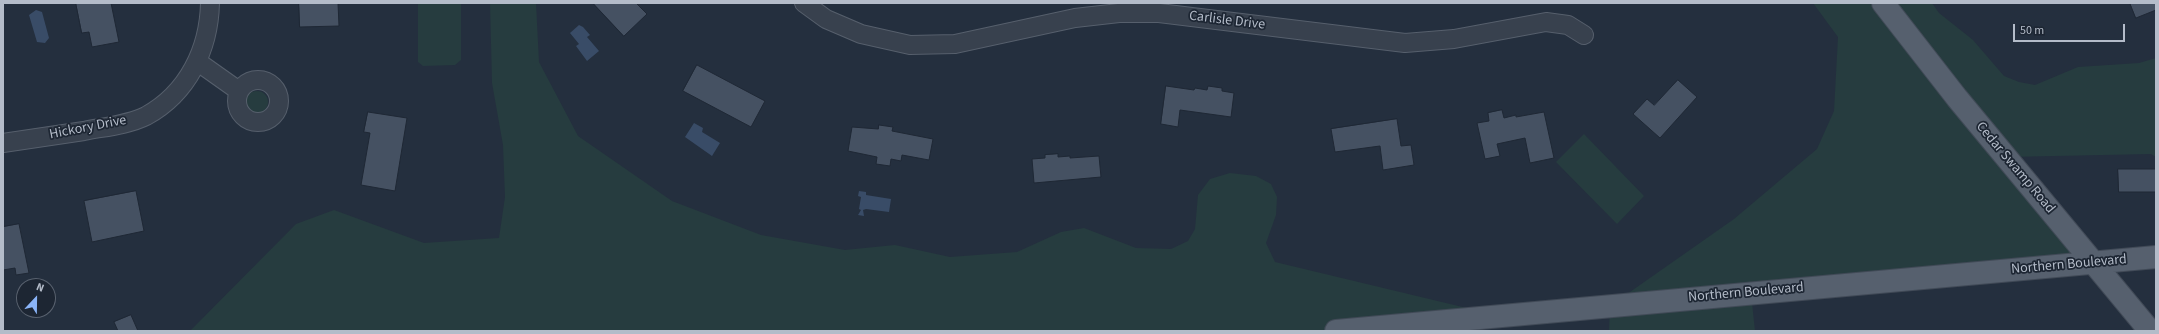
<!DOCTYPE html>
<style>
body{margin:0}
#map{position:relative;width:2159px;height:334px;overflow:hidden;background:#242f3e;font-family:"Source Sans 3",sans-serif}
canvas{display:block}
.frame{position:absolute;inset:0;border:4px solid #b4bcc9;pointer-events:none}
.north{position:absolute;left:16px;top:278px;width:40px;height:40px;box-sizing:border-box;background:#1d2633;border:1px solid #59626f;border-radius:50%;rotate:22deg;font-size:11px;font-weight:700;line-height:16px;text-align:center;color:#b4bcc9}
.north::after{content:'';display:block;margin:auto;width:14px;height:18px;background:#8ab4f8;clip-path:polygon(50% 0,100% 100%,50% 72%,0 100%)}
.scale{position:absolute;left:2013px;top:24px;width:112px;height:18px;box-sizing:border-box;border:2px solid #b4bcc9;border-top:0;padding-left:5px;font-size:12px;line-height:14px;white-space:nowrap;color:#b4bcc9;-webkit-text-stroke:3px #1d2633;paint-order:stroke}
</style>
<div id="map">
<canvas width="2159" height="334"></canvas>
<div class="frame"></div>
<div class="north">N</div>
<div class="scale">50 m</div>
</div>
<script>
const g = document.querySelector('canvas').getContext('2d');
g.lineJoin = 'round';
function paint(path, color) { g.fillStyle = color; g.fill(path, 'evenodd'); }
function trace(path, color, width, dash) { g.strokeStyle = color; g.lineWidth = width; g.lineCap = dash ? 'butt' : 'round'; g.setLineDash(dash || []); g.stroke(path); }
function write(font, color, halo, rows, align = 'center') {
  g.font = font + ' "Source Sans 3",sans-serif'; g.lineWidth = 3.5; g.setLineDash([]); g.textBaseline = 'middle'; g.strokeStyle = halo; g.fillStyle = color; for (const [text, x, y, turn = 0] of rows) {
    g.save(); g.translate(x, y); g.rotate((+turn || 0) * Math.PI / 180); g.textAlign = isNaN(turn) ? turn : align; if (halo) g.strokeText(text, 0, 0); g.fillText(text, 0, 0); g.restore();
  }
}
paint(new Path2D(`
 M418 3H461V60L455 65 423 66 418 62Z
 M490 3H536L539 62 578 136 672 201 761 235 845 250 895 245 950 257 1017 252 1061 232 1084 228 1136 248 1171 249 1188 241 1195 229 1198 195 1210 179 1230 173 1256 176 1271 184 1277 197 1276 215 1266 243 1275 262 1500 316 1336 331H190L296 224 334 210 424 243 499 238 505 197 503 145 492 83Z
 M1813 3H1932L1939 13 1973 40 2004 76 2019 82 2035 85 2078 67 2139 63 2156 58V157L2151 154 2007 157 2093 263 1751 293 1755 331H1609L1610 306 1734 219 1817 149 1834 111 1838 37Z
 M246 102a11 11 0 1 1 22 0a11 11 0 1 1-22 0Z
 M1584 134 1644 196 1617 224 1556 162Z`), '#263c3f');
paint(new Path2D(`
 M36 10 42 12 49 38 45 43 37 42 29 15Z
 M579 25 583 27 590 35 587 37 599 51 587 61 576 46 579 44 570 33Z
 M694 123 703 128 702 132 720 143 712 156 685 137Z
 M859 191 866 192V195L891 199 889 212 866 209 863 210 864 216 858 215 861 210 859 209 861 197 858 196Z`), '#394c67');
const building = new Path2D(`
 M76 3H111L119 42 92 47 89 32 82 33Z
 M299 3H338L339 26 300 27Z
 M593 3H636L647 14 624 36Z
 M2130 3H2156V10L2136 18Z
 M697 65 765 101 751 127 683 91Z
 M1678 80 1697 97 1660 138 1633 114 1647 99 1654 105Z
 M1166 86 1194 90 1195 88 1207 90 1208 86 1222 88V91L1234 93 1231 117 1180 110 1178 127 1161 124Z
 M1502 110 1504 118 1516 115V117L1544 112 1554 158 1530 163 1525 138 1497 144 1500 156 1485 159 1477 123 1489 121 1488 113Z
 M368 112 407 118 395 191 361 185 370 133 364 132Z
 M1397 119 1401 146 1411 145 1414 165 1383 170 1380 146 1335 152 1331 129Z
 M879 125 893 127 892 131 933 139 929 160 902 155 901 161 891 159 890 166 876 164 877 157 848 151 852 127 878 129Z
 M1058 154V157L1070 156V158L1099 156 1101 177 1034 183 1032 159 1045 158V155Z
 M2118 169H2156V192H2119Z
 M136 191 144 231 92 242 84 201Z
 M19 224 29 273 16 275 15 268 3 270V227Z
 M131 315 138 331H118L114 322Z`);
paint(building, '#455162');
trace(building, '#1f2835', 1);
const minor = new Path2D(`
 M804 3 826 19 861 34 910 45 955 44 1075 18 1119 13H1159L1405 43 1454 39 1546 22 1568 25 1584 35
 M198 62 239 91
 M237 101a21 21 0 1 1 42 0a21 21 0 1 1-42 0Z
 M3 143C30 139 57 135 84 131 104 127 128 125 146 116 188 93 209 49 210 3`);
const primary = new Path2D(`
 M1883 3 1957 98 2150 331
 M1336 331 2156 257`);
trace(minor, '#565f6c', 20);
trace(primary, '#414a57', 24);
trace(minor, '#38414e', 18);
trace(primary, '#56606e', 22);
write('14px', '#b4bcc9', '#1d2633', [
 ["Carlisle Drive",1227,21,7],
 ["Hickory Drive",88,128,-11],
 ["Cedar Swamp Road",2015,168,50],
 ["Northern Boulevard",2069,265,-5],
 ["Northern Boulevard",1746,293,-5]
]);
</script>
